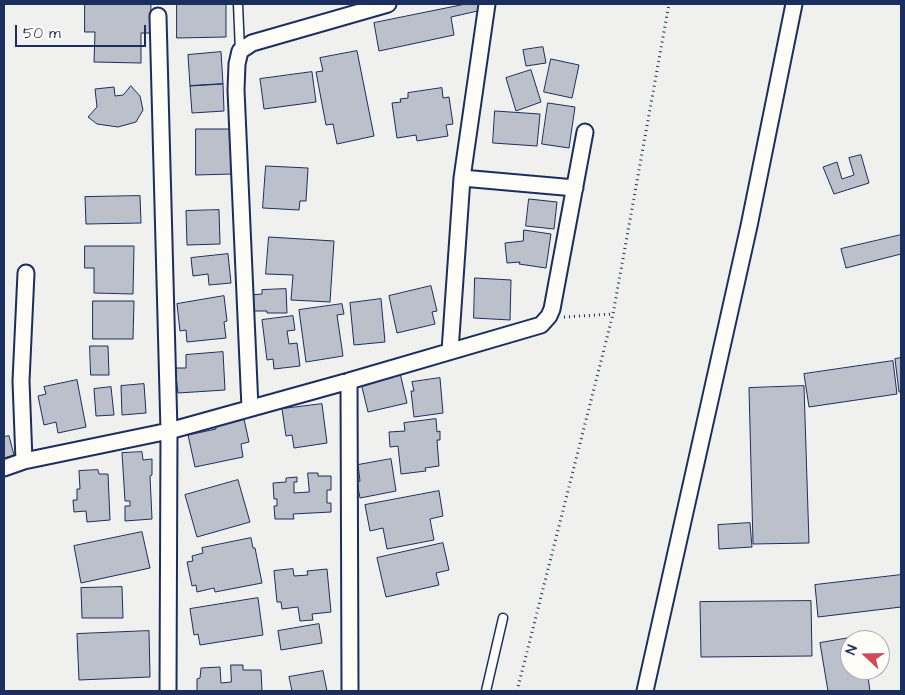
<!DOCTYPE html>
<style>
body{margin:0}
#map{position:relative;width:905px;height:695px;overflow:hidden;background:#f0f0ee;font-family:"Architects Daughter",sans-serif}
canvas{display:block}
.frame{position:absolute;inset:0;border:5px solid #1b2f5e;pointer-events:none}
.north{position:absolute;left:840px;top:630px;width:50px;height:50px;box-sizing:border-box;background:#fdfcf7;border:1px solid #a3aaba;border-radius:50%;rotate:291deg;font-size:14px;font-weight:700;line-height:20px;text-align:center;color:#1b2f5e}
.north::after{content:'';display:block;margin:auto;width:18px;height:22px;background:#d1495b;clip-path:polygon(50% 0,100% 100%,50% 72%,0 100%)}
.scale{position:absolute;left:15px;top:25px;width:131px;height:22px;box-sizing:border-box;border:2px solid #1b2f5e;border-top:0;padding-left:6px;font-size:15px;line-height:18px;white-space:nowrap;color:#1b2f5e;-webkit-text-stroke:4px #fdfcf7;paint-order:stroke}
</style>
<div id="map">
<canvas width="905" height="695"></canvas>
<div class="frame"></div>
<div class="north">N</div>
<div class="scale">50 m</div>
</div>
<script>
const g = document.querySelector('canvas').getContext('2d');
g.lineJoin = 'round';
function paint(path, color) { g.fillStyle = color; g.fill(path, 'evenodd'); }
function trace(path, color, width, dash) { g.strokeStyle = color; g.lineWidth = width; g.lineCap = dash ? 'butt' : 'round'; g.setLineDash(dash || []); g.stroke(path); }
const building = new Path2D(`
 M85 4H151L150 33H141V63L94 62 95 32H85Z
 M177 4H226V37L177 38Z
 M466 4H480L482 10 451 17 454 35 379 51 374 23Z
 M543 47 546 63 526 66 523 50Z
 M357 51 374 136 337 144 333 124 326 125 316 72 323 71 320 58Z
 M221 52 223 84 190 86 188 55Z
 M551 59 579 65 572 98 544 92Z
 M531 70 541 102 516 111 506 78Z
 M312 72 316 102 264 109 260 79Z
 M223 84 224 111 192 113 190 86Z
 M131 86 140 96 143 110 136 122 118 127 97 124 88 117 97 107 95 89 114 87 115 96 123 95Z
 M442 88 443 98 449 97 453 124 446 125 448 136 417 141 416 135 397 138 392 103 401 102 400 99 408 98V93Z
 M548 103 575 107 569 148 542 144Z
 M495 111 540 114 537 146 493 143Z
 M196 129H231L232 174 196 175Z
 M861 155 869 183 834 194 823 167 837 162 842 179 854 175 849 158Z
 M266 166 308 168 306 201H300L299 210 263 208Z
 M140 196 141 223 86 224 85 197Z
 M529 199 557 202 554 229 526 226Z
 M219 210 220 244 187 245 186 211Z
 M524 230 551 234 546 268 519 264 520 262 507 263 505 243 523 241Z
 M901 235V254L846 268 841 249Z
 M269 237 334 241 330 302 291 300 293 275 266 274Z
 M85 246H134L133 294 94 293V268H85Z
 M228 254 231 283 209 285 208 274 193 276 191 258Z
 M475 278 511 280 510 320 474 318Z
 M431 286 437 311 432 312 435 324 397 333 389 296Z
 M286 289 287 313H267V311H250V295L262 294V290Z
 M224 296 227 321 224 322 226 338 187 342 186 330 180 331 177 304Z
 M381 299 385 342 354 345 350 303Z
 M93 301H134L133 339H93Z
 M342 304 344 314 337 315 343 356 306 362 299 310Z
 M293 316 295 330 287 331 289 344 297 343 300 366 274 369 273 359 267 360 262 320Z
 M90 346H108L109 375H91Z
 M223 352 225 390 178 393 175 368H186V355Z
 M901 358V392H899L895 359Z
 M893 361 897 394 809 407 804 374Z
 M400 373 407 403 368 412 361 383Z
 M440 378 443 413 414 417 411 391H414L412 382Z
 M77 380 86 427 58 433 56 422 44 425 38 396 46 394 44 387Z
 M144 384 146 413 122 415 121 386Z
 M804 386 809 543 753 544 749 388Z
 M111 387 114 415 96 416 94 389Z
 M322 404 327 443 294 448 292 435 286 436 282 409Z
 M244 419 249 442 241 444 243 457 195 467 188 435 216 429 215 425Z
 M436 419 437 432 440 431V440H437L439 466 425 468 426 471 401 474 398 446 390 447 389 432 405 431 404 423Z
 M9 436 14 455 4 458V437Z
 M142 452 143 460 152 459V475L150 476 152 519 125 521V506H130V501H125L122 453Z
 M391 459 396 491 360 498 357 482 360 481 358 465Z
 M98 470 99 474H108L110 520 87 522 86 511 74 512 73 500H77V489H80L79 471Z
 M308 473H318V476H331V490H327V503H331V512L293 514 294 519H275L274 506H277V499H274L273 483 286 482V478L297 477V482H294V493L309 492Z
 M238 480 250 522 197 537 185 495Z
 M439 491 443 516 430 519 434 540 387 549 383 528 370 531 365 505Z
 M750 523 752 547 719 549 718 525Z
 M142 532 150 568 81 583 74 546Z
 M251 538 253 548H255L262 583 215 592 214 588 197 592 196 585 192 586 187 562 193 561 192 556 203 553 202 548Z
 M443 543 449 570 436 573 439 585 386 597 377 558Z
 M293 569 294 576 308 575 307 571 327 569 331 612 312 614 313 620 300 621 298 607 282 609 281 602H277L274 571Z
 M901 575V607L818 617 815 585Z
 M122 587 123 618H82L81 588Z
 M258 598 263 635 200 645 198 634 194 635 190 609Z
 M811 601 812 656 701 657 700 602Z
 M319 624 322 643 281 650 278 631Z
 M149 631 150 677 79 680 77 634Z
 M861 636 862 640H850V670H867L870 691H828L820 643Z
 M231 665H243V670H261L262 691H197V679L200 678 201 668 220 667 221 683 231 682Z
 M323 671 327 691H292L289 677Z`);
paint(building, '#bbc0ca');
trace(building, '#1b2f5e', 1);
const service = new Path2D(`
 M238 4 240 51
 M486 691 503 618`);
const minor = new Path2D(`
 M158 16 169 431 168 691
 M462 178 575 188
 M450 351 462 178 487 4
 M349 381 350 691
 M250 408 236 90 237 64 240 51 252 43 388 4
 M24 461 21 381 26 273
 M4 468 24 461 169 431 349 381 541 325 549 316 552 309 585 132
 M645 691 749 226 794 4`);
trace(service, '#1b2f5e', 11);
trace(minor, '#1b2f5e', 19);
trace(new Path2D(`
 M564 317 613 314
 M517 691 613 314 669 4`), '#1b2f5e', 3, [1, 4]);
trace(service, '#fdfcf7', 8);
trace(minor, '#fdfcf7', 15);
</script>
